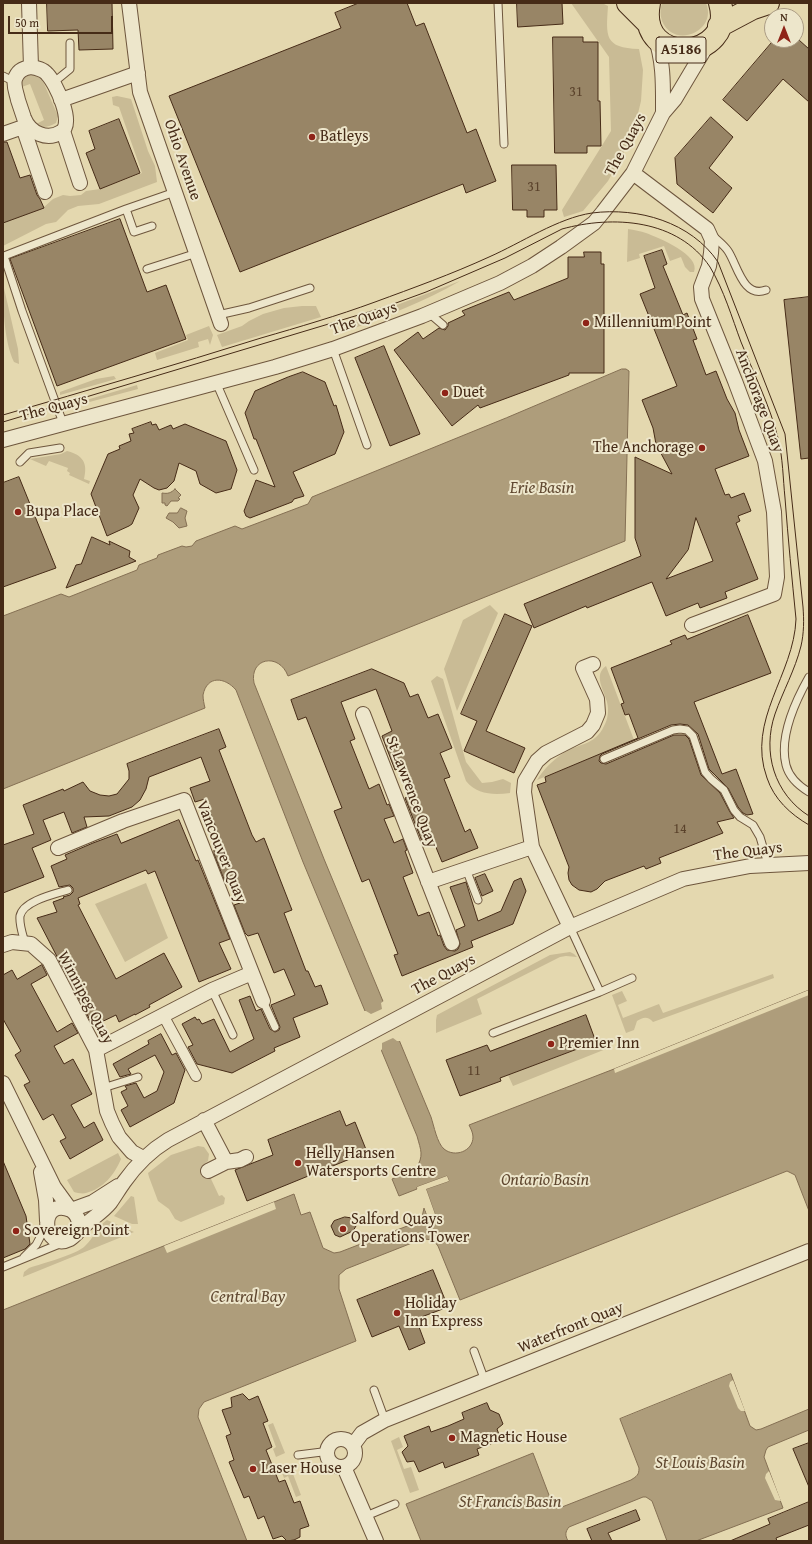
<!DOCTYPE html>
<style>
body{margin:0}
#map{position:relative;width:812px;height:1544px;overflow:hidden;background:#e4d8af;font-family:"Gentium Book Plus",serif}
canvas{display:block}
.frame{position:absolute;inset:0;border:4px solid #462b17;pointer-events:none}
.north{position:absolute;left:764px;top:8px;width:40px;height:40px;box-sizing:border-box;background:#ede6cb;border:1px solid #aa9b83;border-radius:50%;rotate:0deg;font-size:11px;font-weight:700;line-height:16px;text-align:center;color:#462b17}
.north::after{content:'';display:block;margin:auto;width:14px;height:18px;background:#8f2418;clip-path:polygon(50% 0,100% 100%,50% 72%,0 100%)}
.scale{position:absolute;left:8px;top:16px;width:105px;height:18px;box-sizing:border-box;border:2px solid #462b17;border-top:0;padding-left:5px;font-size:12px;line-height:14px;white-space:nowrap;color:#462b17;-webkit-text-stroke:3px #ede6cb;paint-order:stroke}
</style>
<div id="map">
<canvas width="812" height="1544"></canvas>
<div class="frame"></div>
<div class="north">N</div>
<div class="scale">50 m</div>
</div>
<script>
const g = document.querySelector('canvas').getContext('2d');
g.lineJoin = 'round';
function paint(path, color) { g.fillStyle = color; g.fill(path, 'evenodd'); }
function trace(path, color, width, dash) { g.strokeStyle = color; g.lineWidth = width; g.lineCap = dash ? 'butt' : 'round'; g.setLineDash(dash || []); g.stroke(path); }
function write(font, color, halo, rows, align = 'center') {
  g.font = font + ' "Gentium Book Plus",serif'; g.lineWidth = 4; g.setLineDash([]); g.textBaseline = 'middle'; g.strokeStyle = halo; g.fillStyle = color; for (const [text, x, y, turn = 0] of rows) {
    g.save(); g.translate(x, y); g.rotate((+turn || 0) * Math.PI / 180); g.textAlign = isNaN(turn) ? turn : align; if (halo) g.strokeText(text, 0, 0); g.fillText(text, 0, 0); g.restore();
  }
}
paint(new Path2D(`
 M571 3H602L608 6C606 36 604 48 639 49L643 70 641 101 632 138 608 181 583 211 564 217 562 210 611 131 609 57Z
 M662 3H706C718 31 674 50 662 21 660 15 660 9 662 3Z
 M33 74 42 79 58 116 56 123C47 128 43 128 34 125L44 120 30 84 19 88 22 78Z
 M117 96 131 99 148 151 155 166 157 182 99 204 78 206 68 210 56 222 46 224 3 246V223L43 208 53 199 63 195 70 196 81 195 86 191 100 189 142 173 119 107 113 105 112 97Z
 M628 229C634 230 641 231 646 233 659 238 701 255 694 272H690L685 267 681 257 670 261 664 246 639 254 640 258 627 262Z
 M460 281C425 302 385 316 347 331L344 325Z
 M3 284 18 349 19 364 14 362C4 341 3 307 3 284Z
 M302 306H316L321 317 222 347 217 335 242 326 249 321 263 314 284 308Z
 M209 326 213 335 210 345 208 339 198 342 199 347 157 360 155 353 188 340 186 335Z
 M114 376 116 379 60 395V392L96 379Z
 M137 385 138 389 67 408 66 406Z
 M67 451C83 455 88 463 84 479L90 481 89 484 69 475 70 473 67 471 68 468 49 461 46 466 30 459 61 454Z
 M490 605 498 613 457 711 444 669 463 620Z
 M606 666 634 740 537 780C544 769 552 761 562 754 578 743 595 746 604 726 608 719 609 710 607 702 604 690 593 675 606 666Z
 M437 676 443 679 466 762 482 783 492 782 503 779 511 783 510 793C494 795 477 795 466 781L431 681Z
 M146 883 168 938 125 962 95 904Z
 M570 952 574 954 577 957 566 956 560 957 477 999 482 1014 436 1033V1020L437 1015 550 955Z
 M773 974 774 978 653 1022C648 1016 643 1017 637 1021L634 1030 626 1033 612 995 622 991 627 1001 618 1005 623 1018 659 1004 663 1013Z
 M603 1040 606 1049 513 1086 508 1075Z
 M198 1146 204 1147 209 1154 208 1161 204 1164 219 1196 222 1195 225 1198 224 1204 181 1222 175 1219 169 1209 158 1201 149 1177 148 1173 171 1155Z
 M118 1153 121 1159C115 1174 103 1189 86 1193 83 1194 77 1193 74 1192L67 1180Z
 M131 1196 134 1197 138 1224H132L114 1216Z
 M107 1220 134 1232 23 1277 24 1272 29 1268C43 1263 76 1255 85 1246 94 1238 97 1227 107 1220Z
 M273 1423 285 1453 276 1457 273 1449 276 1447 268 1425Z
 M399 1437 403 1447 397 1450 404 1469 411 1467 419 1490 410 1493 391 1441Z
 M290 1466 301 1495 296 1497 288 1476 284 1478 281 1470Z`), '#c9bb95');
const water = new Path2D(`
 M622 369H626L629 371 625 541 288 676C279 652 249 658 254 683L324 859 431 1117C434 1126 437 1143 444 1149 455 1158 473 1151 473 1137 473 1133 471 1129 469 1125L614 1069 809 990V1211L795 1175 787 1171 460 1300 438 1246C434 1240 429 1239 422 1239L346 1269 339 1275V1289L356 1341 204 1402 199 1409 198 1417 247 1541H3V1310L294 1194 301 1215 310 1212 323 1248 334 1253 340 1252 415 1223 422 1217 424 1208 430 1223 437 1220 426 1189 449 1181 447 1176 417 1187V1189L399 1196 392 1179 416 1169C424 1155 421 1151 417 1136L303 862 236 690C225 677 207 675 203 695 203 699 204 704 205 708L3 789V616L61 594 69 597 137 570 139 565 157 558 158 555 182 546 186 547 192 546 196 541 235 526 242 529 308 504 312 497 506 418Z
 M175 489 181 495 178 498 180 499 178 501H171L167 506 165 505V503H162V493C168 494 171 493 175 489Z
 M181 508 187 511 185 518 187 526 179 528 173 522 166 518 169 513H177Z
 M731 1374 750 1426 756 1430 761 1429 809 1409V1430L768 1447 766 1450 764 1457 783 1508 696 1541H667L652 1501 646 1497H643L569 1527C565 1532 565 1535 568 1541H421L406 1504 533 1453 552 1503 557 1507H562L631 1480C637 1476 639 1475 639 1468L620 1419Z`);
paint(water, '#ae9d7b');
trace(water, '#846f53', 1);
paint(new Path2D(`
 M809 990V995L615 1073 614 1069Z
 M385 1000 402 1041H397L393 1038 382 1043V1049L380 1052 363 1011H366L371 1014 382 1009 381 1003Z
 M447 1176 449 1181 426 1189 437 1220 430 1223 424 1206 426 1207 431 1220 435 1219 424 1189 446 1179 419 1189 418 1191 417 1187Z
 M274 1202 276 1209 167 1253 164 1246Z
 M733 1380 745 1411H741L738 1408 729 1386 730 1382Z
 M769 1471 781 1501 775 1500 765 1478 766 1474Z`), '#e4d8af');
const building = new Path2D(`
 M47 3H112L113 49 79 50 78 30 48 31Z
 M359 3H407L416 26 424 23 467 133 476 129 496 181 466 193 463 184 240 272 169 96 341 28 335 13Z
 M517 3H562L563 24 518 27Z
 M553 37H583V42H598V101H600L601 146H587V153H555Z
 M774 40H799L809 49V102L783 79 747 121 723 100Z
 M711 117 733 137 709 168 732 188 713 213 677 184 675 158Z
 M119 119 140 173 100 189 86 153 95 149 89 131Z
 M3 142H7L20 178 30 175 37 195 40 199 44 208 3 223Z
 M512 165H556L557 210H544V217H527V210H513Z
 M120 219 147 292 166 285 186 339 57 386 10 259Z
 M662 250 667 264 663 266 683 315 687 313 697 339 693 340 706 375 716 371 727 399 735 413 739 430 749 456 715 469 725 495 729 494 731 498 744 493 751 511 738 516 740 521 736 523 758 579 725 592 727 598 700 608 698 603 666 616 652 582 587 608 586 606 534 628 524 604 641 556 635 538V457L672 474 656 444 653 428 642 400 677 386 640 294 655 288 644 256ZM696 518 713 561 666 579 688 550Z
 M584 252H601V264H604V373H569V375L480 408 478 405 452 426 394 350 418 332 423 339 439 328 445 330 448 326V323L465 315 462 311 509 292 514 300 568 278V257H584Z
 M809 297V458L801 459 784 300Z
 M384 346 420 434 390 446 355 358Z
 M303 372 325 382 334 406 336 405 344 432 335 454 293 472 304 496 294 499 292 502 250 518 246 516 244 511 256 480 275 487 256 439H254L245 413 255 391 288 377Z
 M151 422 152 425 156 424 159 430 171 425 173 429 185 424 226 441 237 470 231 489 216 493 200 484 196 471 179 463 174 481 167 488 159 490 154 488 140 479 133 495 139 508 132 524 129 526 107 536 91 494 108 454 120 449 119 446 131 441 129 434 134 433 132 429Z
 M19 477 56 568 3 587V483Z
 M92 537 110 545 109 541 130 551 129 557 136 561 66 588 76 565 81 564Z
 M505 614 532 626 486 731 525 748 514 773 464 751 477 721 461 714Z
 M748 615 771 673 694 702 722 774 736 769 753 814 747 815 743 813 738 807 728 788 709 769 698 734 688 725 680 724 671 725 602 754 600 756 599 761 601 763 606 764 674 735H685L689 739 701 775 720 793 730 812 734 818 717 822 723 833 659 858 661 863 646 869 644 866 605 881 597 889 591 892 579 890 572 885 569 880 568 873 569 867 537 785 546 782 545 777 638 738 629 714 625 715 621 704 624 703 611 668 672 644 670 641 685 635 687 639Z
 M372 669 404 683 410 697 418 694 428 718 438 714 452 748 440 753 450 777 444 779 465 832 470 829 478 848 442 862 433 840 423 844 405 798 416 793 405 766 395 770 382 736 392 731 376 689 341 702 355 739 350 741 369 789 379 784 387 805 389 804 394 816 384 819 394 843 403 839 407 850 405 851 413 873 403 877 418 916 429 912 438 936 440 935 444 946 447 950 455 951 458 949 460 944 456 930 465 926 450 887 466 882 478 921 501 911 514 881 521 878 526 891 513 924 471 941 473 947 402 976 394 955 398 954 369 879 362 882 334 811 342 808 306 717 298 720 291 700Z
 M219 729 226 747 219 750 252 835 256 842 264 838 292 910 284 913 306 971H308L315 987 321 985 328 1004 293 1018 300 1037 274 1048 275 1051 232 1073 197 1064 188 1047 193 1045 182 1024 195 1017 197 1020 199 1019 202 1024 214 1019 230 1052 254 1039 239 1000 250 996 256 1011 261 1009 270 1029 275 1032 279 1030 280 1027 271 1005 295 995 284 969 274 973 258 933 248 936 245 933 234 905 240 903 235 890 230 880 225 882 214 854V850L223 846 205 799 195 802 190 788 210 781 201 757 149 777 146 789 140 800 132 807 109 816 84 817 87 827 72 833 64 812 43 820 51 840 32 848 44 877 3 893V845L34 834 23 805 63 789 64 791 83 782 90 791 100 795 109 796 117 794 129 779V771L127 764Z
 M179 820 196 861 198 860 230 939 219 943 231 969 199 982 155 871 148 874 146 870 78 898 80 904 78 905 116 979 164 953 182 987 149 1005 150 1007 135 1015V1014L119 1022 116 1015 93 1026 37 918 57 912 53 902 64 898 63 897 70 895 73 892V888L70 885 59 887 51 866 67 859 65 855 93 843 117 834 121 843Z
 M485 874 493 891 482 896 475 878Z
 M42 965 47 975 31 984 57 1032 72 1023 78 1033 54 1046 64 1064 73 1059 92 1094 71 1105 84 1128 94 1122 103 1140 70 1159 60 1141 66 1138 53 1114 43 1120 24 1085 30 1082 15 1055 21 1051 3 1019V975L12 970 17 979Z
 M586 1015 596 1042 500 1078 501 1081 460 1096 446 1060 487 1045 490 1051Z
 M161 1034 172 1055 176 1053 185 1070 174 1103 130 1127 121 1110 128 1106 121 1092 127 1089 125 1086 136 1083 144 1098 157 1091 164 1072 155 1055 128 1069 131 1074 120 1077 113 1064 149 1044 148 1041Z
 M340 1111 346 1126 355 1122 367 1152 247 1201 235 1170 273 1155 268 1140Z
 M3 1161 26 1216 30 1244 25 1249 3 1258Z
 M345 1217 352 1218 356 1226 353 1231 340 1237 335 1235 331 1226 334 1221Z
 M433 1270 448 1307 416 1319 425 1343 409 1350 399 1326 372 1337 357 1300Z
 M243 1394 249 1400 258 1396 268 1421 263 1423 272 1447 266 1450 279 1482 285 1480 294 1503 300 1501 309 1526 300 1529V1537L294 1540 287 1541 282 1536 273 1539 264 1516 258 1519 249 1496 244 1498 229 1462 234 1460 226 1436 231 1434 222 1410 232 1407 231 1398Z
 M487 1403 490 1410 499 1414 503 1424 497 1429 501 1440 477 1449 479 1455 445 1468 443 1462 419 1472 414 1461 407 1462 402 1452 408 1446 404 1436 429 1426 431 1432 448 1426 464 1419 462 1413Z
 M809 1443V1487L793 1449Z
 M809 1502V1525L776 1538 777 1541H730L770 1524 768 1519Z
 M636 1510 640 1520 608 1533 612 1541H592L587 1529Z`);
paint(building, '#988566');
trace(building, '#462b17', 1);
const service = new Path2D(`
 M498 3 504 144
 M3 76 9 79H15
 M53 83 70 69V43
 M126 209 134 232 152 226
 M712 235C717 240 724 245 728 251 737 264 743 299 766 290
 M147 269 197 253
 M429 313 443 325
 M218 315 249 308 310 288
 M333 349 367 445
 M216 382 254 470
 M63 423 22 311 4 256 126 209 175 192
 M20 462 29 453 60 448
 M809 677C796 700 779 737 786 765 789 777 799 786 809 792
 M604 759 673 730 680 729 687 730 693 736 705 772 711 779 724 790 734 810 740 817 753 825 760 837 768 864
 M466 869 478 900
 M570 927 600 992
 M25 943C23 935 19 925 20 916 23 901 55 894 68 890
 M212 990 233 1035
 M263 1001 275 1027
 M493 1033 600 992 632 978
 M103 1088 138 1077
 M24 1257 36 1245 46 1226
 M3 1267 62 1243
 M474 1351 485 1381
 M374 1390 385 1420
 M298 1455 322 1452H327
 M366 1516 395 1504`);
const pedestrian = new Path2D(`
 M163 1015 196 1076`);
const minor = new Path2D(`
 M29 3 31 67
 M129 3 140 92 221 324
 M655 37C664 61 663 88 663 113
 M31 67C37 68 43 69 47 74 56 83 75 124 61 132 47 141 30 133 24 118 22 112 20 106 18 100 17 94 13 86 15 79 17 72 23 68 31 67Z
 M61 100 138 73
 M63 131 80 183
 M3 134 23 127 45 192
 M633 173 707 229 712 240 711 253 709 266 701 287 702 299 735 381 765 461 774 512 777 577 774 594 692 625
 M3 440 275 367 333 349 422 316 500 283 532 266 561 247 594 223 603 212 633 173 663 113 675 99 709 42
 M363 714 452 943
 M58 848 123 821 184 800 263 1001
 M428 882 532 847
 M570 927 532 847 524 792 525 781 537 761 546 753 587 732 593 725 598 713 597 699 583 668 593 664
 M3 945 12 942 31 944 49 960 96 1050 107 1111 112 1123 119 1137 132 1152 143 1158
 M96 1050 212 990 252 973
 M3 1083 54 1187 70 1209
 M204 1120 226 1162 240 1160 246 1157
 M208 1171 226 1162
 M41 1172 46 1200 47 1221
 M71 1210 93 1202 118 1186
 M77 1233C81 1224 79 1216 71 1210 37 1196 42 1253 70 1239 74 1237 77 1232 81 1229 90 1219 102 1213 110 1203 115 1196 119 1189 124 1182 136 1165 150 1151 168 1140L570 927 683 879 750 866 809 863
 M327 1453a14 14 0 1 1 28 0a14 14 0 1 1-28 0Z
 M353 1445 362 1433 385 1420 809 1251
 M344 1467 376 1541`);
const primary = new Path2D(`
 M628 3 649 24
 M649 3C636 69 737 61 720 3
 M719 26 753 8 768 3`);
trace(service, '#6e563d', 9);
trace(pedestrian, '#6e563d', 12);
trace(minor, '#6e563d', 16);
trace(primary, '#462b17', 24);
trace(service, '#ede6cb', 7);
trace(pedestrian, '#ede6cb', 10);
trace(minor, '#ede6cb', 14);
trace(primary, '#e4d8af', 22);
trace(new Path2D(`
 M3 415C89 390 175 365 261 338 299 327 337 316 375 302 413 288 452 274 489 257 521 243 558 218 592 213 638 207 691 222 718 262L785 434 803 607C804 620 804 633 801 646 795 670 783 691 775 714 762 752 774 794 809 816
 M3 422 385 307 426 292 505 258 562 229C613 215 678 219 710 267 724 290 732 318 741 342 754 374 770 406 778 438 783 458 783 479 785 498 788 538 792 579 796 619 794 675 746 720 767 778 774 799 790 814 809 825`), '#462b17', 1);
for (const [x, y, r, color] of [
 [312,137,4,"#8f2418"],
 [586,323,4,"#8f2418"],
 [445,393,4,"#8f2418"],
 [702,448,4,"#8f2418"],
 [18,512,4,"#8f2418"],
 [551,1044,4,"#8f2418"],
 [298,1163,4,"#8f2418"],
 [343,1229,4,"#8f2418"],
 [16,1231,4,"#8f2418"],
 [397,1313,4,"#8f2418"],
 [452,1438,4,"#8f2418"],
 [253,1469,4,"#8f2418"]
]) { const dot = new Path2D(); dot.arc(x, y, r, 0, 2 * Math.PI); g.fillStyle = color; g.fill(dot); trace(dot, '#ede6cb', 1.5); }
write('14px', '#5a422b', null, [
 ["31",576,92],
 ["31",534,187],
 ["14",680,829],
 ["11",474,1071]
]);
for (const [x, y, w] of [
 [681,50,50]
]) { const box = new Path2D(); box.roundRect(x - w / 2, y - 13, w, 26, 3); g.fillStyle = '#ede6cb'; g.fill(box); trace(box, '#462b17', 1); }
write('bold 15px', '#462b17', null, [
 ["A5186",681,50]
]);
write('16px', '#462b17', '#ede6cb', [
 ["Batleys",320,137],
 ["Millennium Point",594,323],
 ["Duet",453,393],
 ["The Anchorage",694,448,"right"],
 ["Bupa Place",26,512],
 ["Premier Inn",559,1044],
 ["Helly Hansen",306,1154],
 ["Watersports Centre",306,1172],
 ["Salford Quays",351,1220],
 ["Operations Tower",351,1238],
 ["Sovereign Point",24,1231],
 ["Holiday",405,1304],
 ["Inn Express",405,1322],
 ["Magnetic House",460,1438],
 ["Laser House",261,1469]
], 'left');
write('16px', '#462b17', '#ede6cb', [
 ["The Quays",626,145,-61],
 ["Ohio Avenue",182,160,71],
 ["The Quays",364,319,-20],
 ["Anchorage Quay",759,401,69],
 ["The Quays",54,408,-15],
 ["St Lawrence Quay",411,792,69],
 ["Vancouver Quay",221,852,68],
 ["The Quays",748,852,-7],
 ["The Quays",444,975,-28],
 ["Winnipeg Quay",85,998,62],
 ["Waterfront Quay",571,1328,-22]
]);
write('italic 17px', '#604830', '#ede6cb', [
 ["Erie Basin",542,489],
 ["Ontario Basin",545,1181],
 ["Central Bay",248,1298],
 ["St Louis Basin",700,1464],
 ["St Francis Basin",510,1503]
]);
</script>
